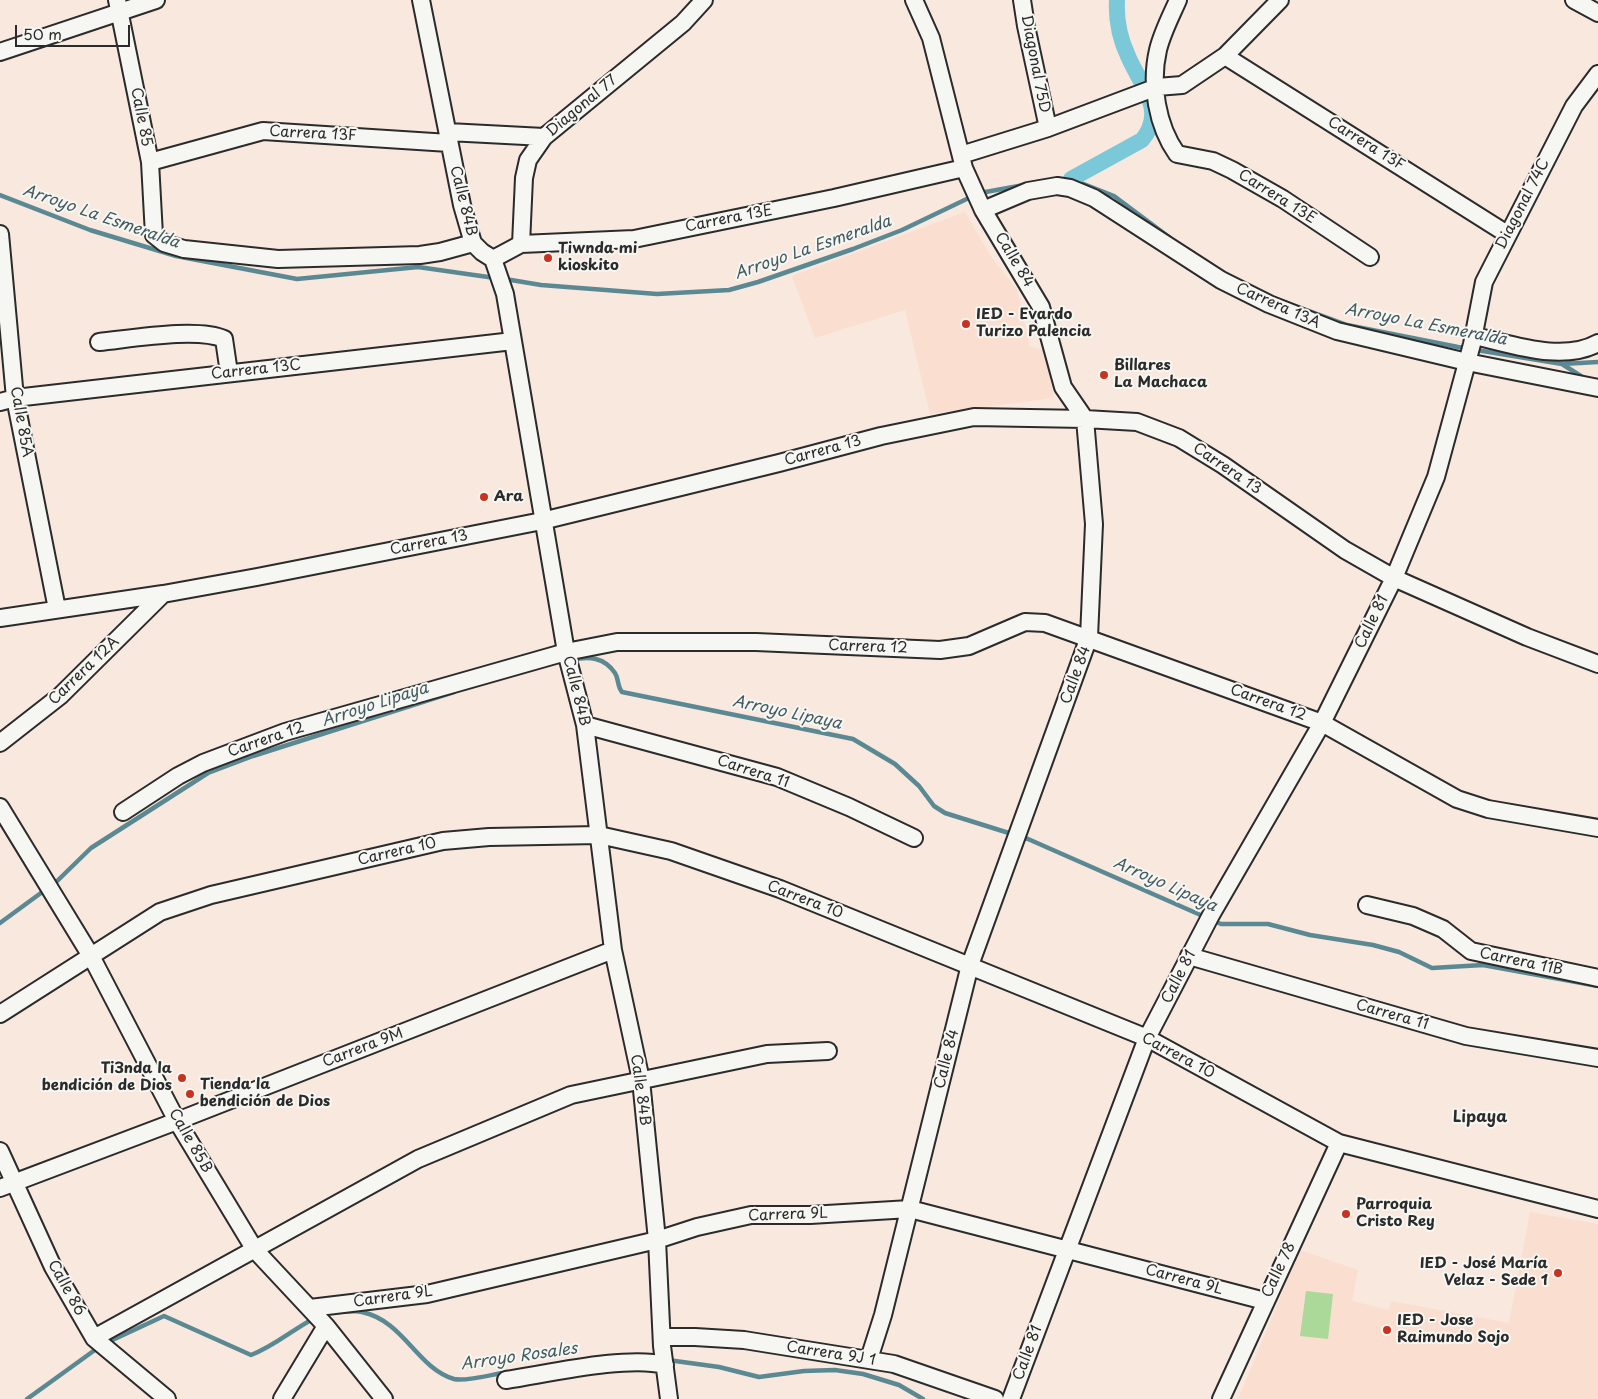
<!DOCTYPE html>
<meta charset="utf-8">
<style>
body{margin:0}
#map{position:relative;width:1598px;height:1399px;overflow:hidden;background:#f8e8de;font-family:"Playpen Sans",sans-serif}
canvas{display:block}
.scale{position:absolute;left:15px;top:25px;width:115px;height:22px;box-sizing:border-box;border:2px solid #2b2b2b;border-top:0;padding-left:6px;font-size:15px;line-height:18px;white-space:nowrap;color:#2b2b2b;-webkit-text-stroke:4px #f6f6f2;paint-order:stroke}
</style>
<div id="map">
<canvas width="1598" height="1399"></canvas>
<div class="scale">50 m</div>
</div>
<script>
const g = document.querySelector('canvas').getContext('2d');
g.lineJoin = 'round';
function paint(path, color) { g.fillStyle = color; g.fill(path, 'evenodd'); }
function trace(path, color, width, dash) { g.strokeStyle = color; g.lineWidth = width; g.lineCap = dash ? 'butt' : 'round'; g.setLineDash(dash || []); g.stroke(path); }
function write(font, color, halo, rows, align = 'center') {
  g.font = font + ' "Playpen Sans",sans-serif'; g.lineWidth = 4; g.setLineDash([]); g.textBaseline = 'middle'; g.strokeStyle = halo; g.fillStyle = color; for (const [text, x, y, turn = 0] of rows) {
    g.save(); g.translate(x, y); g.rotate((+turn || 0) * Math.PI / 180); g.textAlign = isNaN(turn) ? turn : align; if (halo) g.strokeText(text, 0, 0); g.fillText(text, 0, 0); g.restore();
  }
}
paint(new Path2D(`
 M965 212 992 258 1017 289 1030 347 1045 350 1054 398 930 414 905 310 815 338 792 276Z
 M1530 1212 1598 1224V1399H1238L1300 1250 1358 1270 1352 1301 1389 1310 1391 1301 1509 1323Z`), '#fadfd0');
paint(new Path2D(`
 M1306 1291 1333 1294 1328 1339 1300 1336Z`), '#abd999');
trace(new Path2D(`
 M1064 180 1071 179 1114 196 1169 237
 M980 193 1024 185
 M0 195 90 230 176 256 297 279 418 267 495 278
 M505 279 541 285 657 294 729 290 758 282 853 249 902 230 973 196
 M1282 301 1347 325 1458 347 1562 364 1598 362
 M1562 364 1584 378
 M572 660C589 656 604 657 615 673 619 679 617 686 622 692L853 739 895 764 919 786 934 806 945 813 1028 839 1221 924H1268L1310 935 1373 945 1399 952 1432 968 1483 965 1598 986
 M52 886 91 848 208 773 253 756 454 692
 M0 923 45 890
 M339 1312C346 1312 356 1310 362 1312 404 1321 417 1368 454 1379 465 1382 494 1374 507 1372
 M106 1343 164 1316 251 1355C275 1346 293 1329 315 1318
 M668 1360 719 1367 759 1377 804 1371 835 1370 863 1374 899 1385 923 1399
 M27 1399 99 1347`), '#5a8993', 4.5);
trace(new Path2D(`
 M1071 179 1142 140C1167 110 1140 85 1128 56 1120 39 1116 18 1117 0`), '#7ac8d8', 16);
const minor = new Path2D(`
 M117 0 150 162 154 235 164 243 184 249 278 259 420 255 440 252 473 243
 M421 0 462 205 473 243 482 252 493 259 505 294 566 652 585 725 613 950 641 1080 657 1240 662 1346 669 1399
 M1022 0 1026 26 1048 128
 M1178 0C1171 16 1162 33 1158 50 1150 84 1157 126 1177 154L1213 161 1232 170 1283 199 1370 257
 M1574 0 1598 13
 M0 52 156 0
 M1225 56 1507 234
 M448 132 544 137
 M961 155 1048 128 1157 87 1182 85 1225 56 1280 0
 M150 162 263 131 449 143
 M983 210 1028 191 1057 186 1070 188 1094 198 1221 280 1269 304 1337 331 1467 362 1598 388
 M0 234 15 398 57 609
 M521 244 524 178 528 160 544 137 683 23 704 0
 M493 259 521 244 634 239 834 198 964 168
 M1474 336C1512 344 1562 363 1598 343
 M99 342C130 339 197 327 224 339L229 373
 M0 402 15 398 513 341
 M0 618 163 594 257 577 542 521 779 463 881 436 974 417 1085 419 1137 422 1179 438 1223 465 1345 550 1394 578 1527 637 1598 664
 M585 725 777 777 849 807 914 838
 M0 743 60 696 163 594
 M0 807 91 956 177 1121 255 1250 326 1326 384 1399
 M123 812 178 776 203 763 285 732 566 652 617 642H756L940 650 969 646 1025 622 1045 623 1322 723 1457 799 1488 809 1598 828
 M1367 905 1413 916 1443 929 1471 951 1598 978
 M1189 956 1466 1036 1598 1058
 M0 1014 160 912 211 895 443 841 489 837 599 835 671 851 780 889 1147 1038 1339 1143 1598 1209
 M0 1151 53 1267 94 1338 167 1399
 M0 1188 177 1121 613 950
 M310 1308 427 1294 657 1240 697 1227 751 1215H810L910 1209 1265 1301
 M662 1337H695L744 1340 894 1364 995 1399
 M94 1338 418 1159 571 1095 767 1054 828 1051
 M869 1359 883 1315 970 965 1089 637 1094 524 1085 419 1063 387 1041 307 983 210 964 168 931 38 914 0
 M506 1380C547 1374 627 1355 665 1365
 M282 1399 326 1326
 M1011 1399 1147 1038 1211 915 1322 723 1394 578 1436 477 1472 344 1484 282 1574 106 1598 74
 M1221 1399 1339 1143`);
trace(minor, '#2b2b2b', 20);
trace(minor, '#f6f6f2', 16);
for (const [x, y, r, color] of [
 [548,258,5,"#c8321e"],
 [966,324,5,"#c8321e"],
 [1104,375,5,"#c8321e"],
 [484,497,5,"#c8321e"],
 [182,1078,5,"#c8321e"],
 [190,1094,5,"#c8321e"],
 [1346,1214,5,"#c8321e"],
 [1558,1273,5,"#c8321e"],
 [1387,1330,5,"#c8321e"]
]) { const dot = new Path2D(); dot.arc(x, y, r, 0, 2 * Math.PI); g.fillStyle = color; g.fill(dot); trace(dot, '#f6f6f2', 2); }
write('15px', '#2b2b2b', '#f6f6f2', [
 ["Diagonal 75D",1035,64,79],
 ["Diagonal 77",582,106,-40],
 ["Calle 85",141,117,79],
 ["Carrera 13F",313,134,3],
 ["Carrera 13F",1366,144,32],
 ["Carrera 13E",1277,197,32],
 ["Calle 84B",463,201,76],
 ["Diagonal 74C",1523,204,-63],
 ["Carrera 13E",729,219,-11],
 ["Calle 84",1014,260,59],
 ["Carrera 13A",1278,306,24],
 ["Carrera 13C",256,370,-6],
 ["Calle 85A",21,422,80],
 ["Carrera 13",823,451,-15],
 ["Carrera 13",1227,469,34],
 ["Carrera 13",429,543,-11],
 ["Calle 81",1372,622,-64],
 ["Carrera 12",868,647,2],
 ["Carrera 12A",84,671,-44],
 ["Calle 84",1076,675,-70],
 ["Calle 84B",576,691,76],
 ["Carrera 12",1268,703,20],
 ["Carrera 12",266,740,-19],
 ["Carrera 11",753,772,18],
 ["Carrera 10",397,852,-13],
 ["Carrera 10",805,900,21],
 ["Carrera 11B",1521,962,12],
 ["Calle 81",1179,977,-63],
 ["Carrera 11",1392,1015,16],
 ["Carrera 9M",363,1048,-21],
 ["Carrera 10",1178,1056,28],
 ["Calle 84",947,1059,-76],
 ["Calle 84B",640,1090,82],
 ["Calle 85B",190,1141,60],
 ["Carrera 9L",788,1215,-2],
 ["Calle 78",1279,1270,-65],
 ["Carrera 9L",1184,1280,15],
 ["Calle 86",66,1288,61],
 ["Carrera 9L",393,1297,-8],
 ["Calle 81",1028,1353,-70],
 ["Carrera 9J 1",831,1354,9]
]);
write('bold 15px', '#2b2b2b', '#f6f6f2', [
 ["Tiwnda mi",558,249],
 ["kioskito",558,266],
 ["IED - Evardo",976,315],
 ["Turizo Palencia",976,332],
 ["Billares",1114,366],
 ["La Machaca",1114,383],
 ["Ara",494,497],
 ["Ti3nda la",172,1069,"right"],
 ["bendición de Dios",172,1086,"right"],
 ["Tienda la",200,1085],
 ["bendición de Dios",200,1102],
 ["Parroquia",1356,1205],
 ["Cristo Rey",1356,1222],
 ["IED - José María",1548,1264,"right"],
 ["Velaz - Sede 1",1548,1281,"right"],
 ["IED - Jose",1397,1321],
 ["Raimundo Sojo",1397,1338]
], 'left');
write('italic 16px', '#435a5f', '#f6f6f2', [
 ["Arroyo La Esmeralda",101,217,19],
 ["Arroyo La Esmeralda",813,248,-19],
 ["Arroyo La Esmeralda",1426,325,11],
 ["Arroyo Lipaya",375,705,-18],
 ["Arroyo Lipaya",787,713,12],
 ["Arroyo Lipaya",1165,885,24],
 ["Arroyo Rosales",519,1357,-8]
]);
write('bold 16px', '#2b2b2b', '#f6f6f2', [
 ["Lipaya",1480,1118]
]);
</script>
